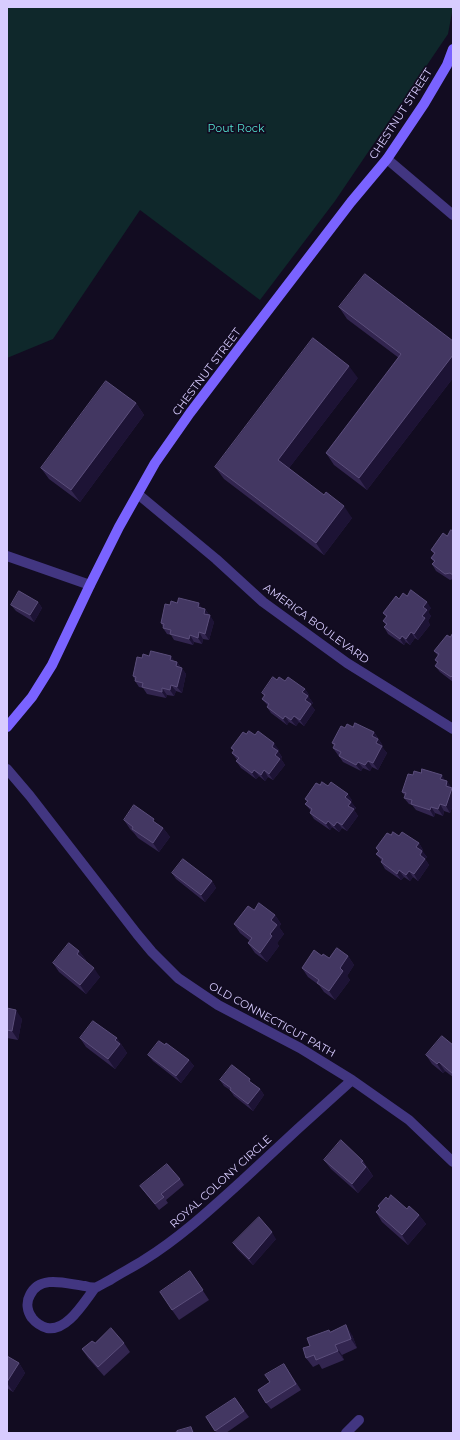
<!DOCTYPE html>
<style>
body{margin:0}
#map{position:relative;width:460px;height:1440px;overflow:hidden;background:#120c21;font-family:Montserrat,sans-serif}
canvas{display:block}
.frame{position:absolute;inset:0;border:8px solid #d8ccff;pointer-events:none}
</style>
<div id="map">
<canvas width="460" height="1440"></canvas>
<div class="frame"></div>
</div>
<script>
const g = document.querySelector('canvas').getContext('2d');
g.lineJoin = 'round';
function paint(path, color) { g.fillStyle = color; g.fill(path, 'evenodd'); }
function trace(path, color, width, dash) { g.strokeStyle = color; g.lineWidth = width; g.lineCap = dash ? 'butt' : 'round'; g.setLineDash(dash || []); g.stroke(path); }
function write(font, color, halo, rows, align = 'center') {
  g.font = font + ' Montserrat,sans-serif'; g.lineWidth = 3.5; g.setLineDash([]); g.textBaseline = 'middle'; g.strokeStyle = halo; g.fillStyle = color; for (const [text, x, y, turn = 0] of rows) {
    g.save(); g.translate(x, y); g.rotate((+turn || 0) * Math.PI / 180); g.textAlign = isNaN(turn) ? turn : align; if (halo) g.strokeText(text, 0, 0); g.fillText(text, 0, 0); g.restore();
  }
}
paint(new Path2D(`
 M7 7H453L448 34 335 201 260 300 140 210 53 339 7 358Z`), '#0f282b');
trace(new Path2D(`
 M387 159 453 215
 M139 495 216 559 263 602 347 663 453 729
 M7 556 90 585
 M7 769 30 796 137 934 152 952 178 978 218 1005 300 1048 352 1080 409 1120 453 1162
 M95 1288C84 1302 67 1332 47 1328 40 1326 36 1323 32 1318 27 1311 26 1302 30 1295 40 1274 67 1284 85 1286 88 1287 93 1288 97 1287 101 1285 106 1282 110 1280 121 1273 133 1267 144 1260 181 1237 213 1207 245 1178 280 1145 316 1112 352 1080
 M346 1433 359 1420`), '#423681', 10);
trace(new Path2D(`
 M7 727 32 697 52 665 90 585 119 527 155 463 190 413 243 343 351 202 387 159 424 104 447 65 453 49`), '#7a63ff', 10);
paint(new Path2D(`
 M339 307 453 341V378L367 490 334 465 326 453 399 358 347 319Z
 M358 378 289 468 352 518 324 555 224 479 215 467Z
 M136 403 144 415 80 502 49 479 41 468Z
 M453 531V579L450 580 436 571 432 564 434 562 431 558 434 554 431 550 447 536Z
 M407 596 431 608 428 612 431 616 428 621 430 625 418 640 415 638 410 645 406 642 404 645 388 634 384 627 386 625 383 621 386 617 383 613 399 599Z
 M38 602 42 608 34 622 16 611 11 605Z
 M177 603 205 609 214 622 209 640 203 639 202 644 194 642 193 645 174 640 171 635 167 634 163 628V627L161 623 170 605Z
 M453 633V682L440 672 435 666 437 663 435 660 438 656 434 651 450 637Z
 M142 658 177 662 186 674 182 693 176 691 174 696 167 695 166 698 147 694 143 688 139 687 135 681V680L133 676Z
 M285 681 305 689 309 695 308 696 313 703 311 705 315 710 304 726 299 722 296 726 289 722 287 725 271 713 267 707 268 706 262 699 264 696 262 693Z
 M353 727 374 732 383 746 382 747 387 753 378 770 372 767 370 771 363 768 361 771 343 762 339 756 338 755 333 748 334 746 332 743 345 728Z
 M246 734 255 735 279 750 278 751 282 757 281 759 285 765 273 780 268 777 265 781 259 776 256 779 241 768 236 761 237 760 232 753 234 751 231 748Z
 M413 775 446 781 453 789V805L450 813 444 811 443 816 435 813 434 817 416 810 412 805 409 804 404 798 405 796 402 792Z
 M320 785 328 786 352 800 351 802 356 808 354 810 358 816 347 831 342 828 339 832 332 827 330 830 314 819 310 813 311 811 305 804 307 802 305 799Z
 M124 820 157 824 163 828 170 837 159 852 138 838 134 833 130 829Z
 M391 835 399 836 419 843 423 850 422 851 427 857 425 859 429 865 418 881 413 877 410 881 404 877 401 880 385 869 381 862 382 861 376 854 378 852 376 848Z
 M172 873 212 881 216 888 205 902 176 879Z
 M254 910 275 915 281 924 279 927 284 934 277 943 279 946 267 962 255 953 248 943 250 941 240 933 234 924Z
 M79 951 86 960 85 961 100 977 86 994 59 972 53 963Z
 M322 956 329 958 348 956 354 965 347 976 350 980 335 1000 324 992 319 985 308 977 302 968Z
 M7 1008 22 1019 18 1040 7 1038Z
 M80 1038H117L127 1053 115 1069 86 1047Z
 M165 1045 189 1060 194 1066 181 1083 153 1061 148 1055Z
 M453 1045V1077L445 1071 443 1073 432 1064 426 1055Z
 M220 1080 253 1084 260 1089 264 1095 253 1111 234 1096 230 1090 224 1086Z
 M324 1160 363 1161 373 1176 358 1193 331 1169Z
 M180 1179 184 1185 166 1200 168 1203 159 1210 140 1186Z
 M388 1199 419 1215 426 1224 408 1245 382 1222 376 1212 379 1208 378 1206Z
 M276 1239 253 1265 237 1249 233 1243Z
 M190 1271 209 1300 179 1320 172 1310Z
 M330 1332 352 1335 357 1348 342 1355 344 1360 322 1369 319 1364 313 1367 306 1358 310 1346Z
 M95 1343H124L130 1352 104 1376 88 1358 82 1349Z
 M7 1356 19 1363 25 1373 13 1392 7 1388Z
 M284 1364 301 1390 271 1409 266 1403 270 1382Z
 M235 1398 249 1417 226 1433H217L206 1417Z`), '#32254f');
paint(new Path2D(`
 M453 355V378L367 490 359 478Z
 M349 366 358 378 286 472 278 460Z
 M136 403 144 415 80 502 71 490Z
 M344 506 352 518 324 555 316 543Z
 M38 602 42 608 34 622 30 615Z
 M427 602 431 608 428 612 431 616 428 621 430 625 418 640 414 634 422 616 423 607Z
 M199 603 203 610 198 607Z
 M205 609 209 615 204 614Z
 M210 615 214 622 209 640 205 634Z
 M199 632 203 639 202 644 198 638Z
 M411 632 415 638 410 645 406 639Z
 M190 635 194 642 193 645 189 639Z
 M402 636 406 642 404 645 400 639Z
 M171 656 175 662 170 660Z
 M177 662 181 668 176 666Z
 M182 668 186 674 182 693 177 687Z
 M171 685 176 691 174 696 170 690Z
 M162 688 167 695 166 698 162 692Z
 M305 689 309 695 307 698 302 692Z
 M308 696 313 703 311 705 315 710 304 726 300 720 305 700Z
 M285 716 289 722 287 725 283 719Z
 M294 716 299 722 296 726 291 720Z
 M374 732 378 739 376 742 372 736Z
 M378 739 383 746 382 747 387 753 378 770 373 763 376 743Z
 M274 743 279 750 276 753 272 747Z
 M278 751 282 757 281 759 285 765 273 780 269 774 275 755Z
 M368 761 372 767 370 771 365 765Z
 M358 762 363 768 361 771 356 765Z
 M254 770 259 776 256 779 252 773Z
 M264 770 268 777 265 781 261 775Z
 M442 775 446 782 440 779Z
 M447 781 452 788 446 786Z
 M452 788 453 789V805L450 813 446 806Z
 M348 794 352 800 350 804 345 797Z
 M351 802 356 808 354 810 358 816 347 831 342 825 348 806Z
 M440 804 444 811 443 816 438 809Z
 M431 807 435 813 434 817 430 810Z
 M328 821 332 827 330 830 326 824Z
 M337 822 342 828 339 832 334 826Z
 M163 828 170 837 159 852 153 843Z
 M419 843 423 850 421 853 416 847Z
 M422 851 427 857 425 859 429 865 418 881 414 874 420 855Z
 M399 870 404 877 401 880 397 874Z
 M409 871 413 877 410 881 406 875Z
 M212 881 216 888 205 902 201 895Z
 M275 915 281 924 279 927 284 934 277 943 279 946 267 962 260 953 270 934 271 920Z
 M79 951 86 960 83 964 77 954Z
 M348 956 354 965 347 976 350 980 335 1000 329 991 340 968Z
 M94 968 100 977 86 994 80 985Z
 M16 1010 22 1019 18 1040 12 1031Z
 M117 1038 127 1053 115 1069 108 1059 115 1040Z
 M189 1060 194 1066 181 1083 176 1076Z
 M439 1062 445 1071 443 1073 437 1064Z
 M260 1089 264 1095 253 1111 248 1104Z
 M366 1167 373 1176 358 1193 352 1184Z
 M419 1215 426 1224 408 1245 402 1235Z
 M272 1232 276 1239 253 1265 249 1259Z
 M346 1325 352 1335 357 1348 351 1339Z
 M335 1345 342 1355 344 1360 338 1351Z
 M19 1363 25 1373 13 1392 7 1383V1382Z
 M191 1427 195 1433H193Z`), '#1d1335');
const building = new Path2D(`
 M365 274 453 341V355L359 478 326 453 401 354 339 307Z
 M313 338 349 366 278 460 324 495 326 492 344 506 316 543 215 467Z
 M106 381 136 403 71 490 41 468Z
 M451 530 453 531V575L450 573 445 574 432 564 435 561 431 558 435 553 431 550 443 533 447 536Z
 M411 590 427 602 423 607 427 610 422 616 425 618 414 634 411 632 406 639 402 636 400 639 384 627 387 624 383 621 387 616 383 613 396 596 399 599 403 593 407 596Z
 M19 591 38 602 30 615 11 605Z
 M179 598 199 603 198 607 205 609 204 614 210 615 205 634 199 632 198 638 190 635 189 639 170 634 171 630 163 628 164 624 161 623 165 604 170 605 171 601 177 603Z
 M453 633V675L451 677 435 666 438 662 435 660 439 654 434 651 447 635 450 637Z
 M151 651 171 656 170 660 177 662 176 666 182 668 177 687 171 685 170 690 162 688V692L142 687 143 683 135 681 136 677 133 676 137 657 142 658 143 654 149 656Z
 M273 677 277 680 279 677 285 681 288 677 305 689 302 692 308 696 305 700 311 704 300 720 294 716 291 720 285 716 283 719 267 707 269 704 262 699 265 695 262 693Z
 M355 723 374 732 372 736 378 739 376 743 382 746 373 763 368 761 365 765 358 762 356 765 339 756 341 752 333 748 335 744 332 743 341 726 345 728 347 724 353 727Z
 M249 731 255 735 258 731 274 743 272 747 278 751 275 755 280 759 269 774 264 770 261 775 254 770 252 773 236 761 239 758 232 753 234 750 231 748 243 732 246 734Z
 M422 769 442 775 440 779 447 781 446 786 452 788 446 806 440 804 438 809 431 807 430 810 411 804 412 800 404 798 406 793 402 792 408 774 413 775 414 771 421 773Z
 M322 782 328 786 331 782 348 794 345 797 351 802 348 806 354 809 342 825 337 822 334 826 328 821 326 824 310 813 312 809 305 804 308 801 305 799 316 783 320 785Z
 M134 805 154 819 153 821 163 828 153 843 132 829 133 827 124 820Z
 M393 832 399 836 402 832 419 843 416 847 422 851 420 855 425 859 414 874 409 871 406 875 399 870 397 874 381 862 383 859 376 854 379 851 376 848 387 833 391 835Z
 M183 859 212 881 201 895 172 873Z
 M259 903 275 915 271 920 277 925 270 934 272 936 260 953 248 943 252 938 234 924 248 906 254 910Z
 M69 943 79 951 77 954 94 968 80 985 53 963Z
 M337 948 348 956 340 968 343 971 329 991 317 983 319 980 302 968 314 950 322 956 323 954 329 958Z
 M7 1008 16 1010 12 1031 7 1030Z
 M93 1021 117 1038 115 1040 120 1044 108 1059 80 1038Z
 M442 1036 453 1045V1074L439 1062 437 1064 426 1055Z
 M159 1041 165 1045 166 1043 189 1060 176 1076 148 1055Z
 M232 1065 250 1079 249 1081 260 1089 248 1104 230 1090 231 1088 220 1080Z
 M341 1140 363 1161 361 1162 366 1167 352 1184 324 1160Z
 M167 1164 180 1179 161 1194 164 1197 155 1204 140 1186Z
 M391 1195 407 1209 409 1206 419 1215 402 1235 376 1212 380 1208 378 1206 386 1197 388 1199Z
 M259 1217 272 1232 249 1259 233 1243Z
 M190 1271 203 1290 172 1310 160 1292Z
 M346 1325 351 1339 335 1345 338 1351 316 1360 314 1355 306 1358 303 1348 310 1346 307 1338 329 1330 330 1332Z
 M111 1328 124 1343 98 1367 82 1349 92 1341 95 1343Z
 M7 1356 19 1363 7 1382Z
 M284 1364 296 1384 266 1403 258 1390 270 1382 265 1375Z
 M235 1398 244 1411 215 1431 206 1417Z
 M191 1427 193 1433H173L177 1432V1431Z`);
paint(building, '#433762');
trace(building, '#5b4e7b', 1);
write('11px', '#d8ccff', '#120c21', [
 ["CHESTNUT STREET",401,114,-57],
 ["CHESTNUT STREET",207,372,-53],
 ["AMERICA BOULEVARD",316,624,36],
 ["OLD CONNECTICUT PATH",272,1020,29],
 ["ROYAL COLONY CIRCLE",221,1182,-42]
]);
write('11px', '#54e2d0', '#120c21', [
 ["Pout Rock",236,129]
]);
</script>
